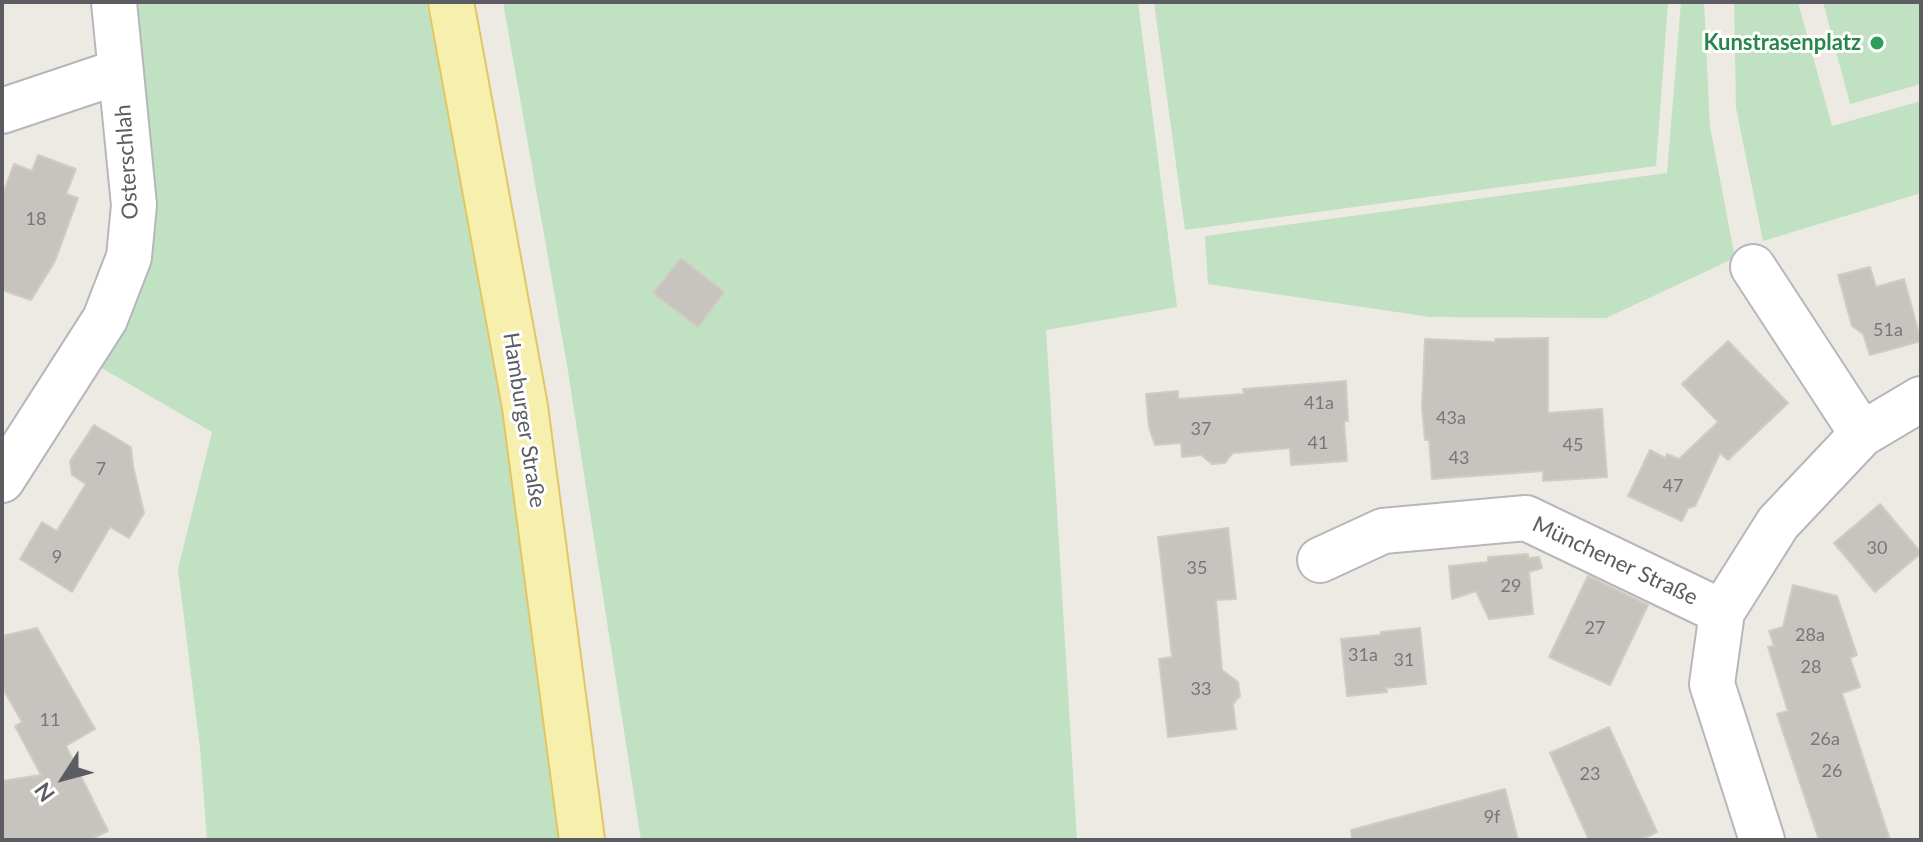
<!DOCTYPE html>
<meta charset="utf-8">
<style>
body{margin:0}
#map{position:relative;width:1923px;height:842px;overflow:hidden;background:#eceae2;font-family:Lato,sans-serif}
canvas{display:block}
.frame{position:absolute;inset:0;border:4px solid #5b5d62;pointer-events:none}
.north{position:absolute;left:24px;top:738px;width:80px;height:80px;-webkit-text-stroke:6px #fff;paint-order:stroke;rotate:234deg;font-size:22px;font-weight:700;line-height:32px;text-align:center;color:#5b5d62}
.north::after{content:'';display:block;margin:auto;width:28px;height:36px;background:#5b5d62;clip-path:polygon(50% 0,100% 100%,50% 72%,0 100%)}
</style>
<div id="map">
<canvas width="1923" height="842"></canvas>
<div class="frame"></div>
<div class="north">N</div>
</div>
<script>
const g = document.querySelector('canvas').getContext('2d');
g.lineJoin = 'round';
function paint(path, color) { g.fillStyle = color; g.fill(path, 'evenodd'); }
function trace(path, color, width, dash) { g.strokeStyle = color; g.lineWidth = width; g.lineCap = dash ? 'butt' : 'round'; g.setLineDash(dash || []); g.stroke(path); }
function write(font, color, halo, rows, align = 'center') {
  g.font = font + ' Lato,sans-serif'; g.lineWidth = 6; g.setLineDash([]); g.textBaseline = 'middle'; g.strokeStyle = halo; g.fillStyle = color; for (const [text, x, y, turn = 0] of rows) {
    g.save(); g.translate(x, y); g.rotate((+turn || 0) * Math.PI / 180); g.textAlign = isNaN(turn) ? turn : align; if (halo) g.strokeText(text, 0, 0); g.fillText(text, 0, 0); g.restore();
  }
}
paint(new Path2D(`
 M128 2H426L490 287 561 840H207L200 748 178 569 212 432 100 367 151 252Z
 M503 2H1138L1177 307 1046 330 1077 840H641L567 365Z
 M1154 2H1668L1656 166 1185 230Z
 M1681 2H1704L1710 127 1735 258 1606 318 1430 317 1208 284 1205 236 1667 173Z
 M1734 2H1798L1832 126 1921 101V193L1763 241 1736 108Z
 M1823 2H1921V84L1850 104Z`), '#c1e1c3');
const building = new Path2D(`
 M38 155 76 169 66 194 78 198 55 261 31 300 2 290V196L14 164 32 171Z
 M681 258 724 292 698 327 653 293Z
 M1870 267 1876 287 1904 279 1921 341 1870 355 1863 334 1852 326 1838 275Z
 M1548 338V413L1602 409 1607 477 1543 481V471L1432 479 1429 440H1425L1422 407 1425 339 1495 342V339Z
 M1728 341 1788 403 1728 460 1720 453 1695 506 1688 508 1682 521 1628 496 1650 450 1665 458 1667 454 1679 459 1718 422 1682 384Z
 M1346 381 1348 421H1344L1347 461 1291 465 1290 448 1233 453 1225 463 1212 464 1201 455 1182 457 1181 443 1155 445 1149 427 1146 394 1178 391V399L1244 394 1243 389Z
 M94 425 131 447 133 466 144 513 129 538 110 527 72 592 20 559 42 522 57 531 86 484 72 475 70 461Z
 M1880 504 1921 553 1875 592 1834 543Z
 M1228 528 1236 599 1216 600 1222 670 1238 682 1240 696 1233 704 1236 729 1168 737 1159 659 1172 657 1158 537Z
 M1528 554V558L1539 557 1542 568 1529 572 1533 614 1489 619 1476 591 1452 599 1449 566 1488 562V557Z
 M1588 576 1648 605 1610 685 1549 657Z
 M1793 585 1837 596 1857 655 1850 658 1860 687 1842 693 1890 840H1819L1777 714 1788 711 1768 647 1774 646 1769 631 1783 627Z
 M37 628 95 729 66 746 108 831 89 840H2V781L41 775 15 726 22 722 2 687V636Z
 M1420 628 1426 684 1386 688 1387 692 1347 696 1341 639 1381 635V632Z
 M1609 727 1657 832 1640 840H1589L1550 753Z
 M1505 789 1518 840H1352L1351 830Z`);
paint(building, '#c7c4c0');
trace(building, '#d0ccc1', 2);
const minor = new Path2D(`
 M2 111 121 71
 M1753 267 1862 434
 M2 480 105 319 129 257 134 205 114 2
 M1320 560 1383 531 1526 518 1722 612
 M1762 840 1712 684 1722 612 1778 523 1862 434 1921 399`);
const major = new Path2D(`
 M451 2 525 407 582 840`);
trace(minor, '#b5b7bc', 48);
trace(major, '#e3c664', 48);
trace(minor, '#fff', 44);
trace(major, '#f7efad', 44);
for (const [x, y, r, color] of [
 [1877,43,8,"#2e9e5b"]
]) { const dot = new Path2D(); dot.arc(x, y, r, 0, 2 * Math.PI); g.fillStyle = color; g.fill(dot); trace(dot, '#fff', 3); }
write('18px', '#76777a', null, [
 ["18",36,219],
 ["51a",1888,330],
 ["41a",1319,403],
 ["43a",1451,418],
 ["37",1201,429],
 ["41",1318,443],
 ["45",1573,445],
 ["43",1459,458],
 ["7",101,469],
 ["47",1673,486],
 ["30",1877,548],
 ["9",57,557],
 ["35",1197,568],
 ["29",1511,586],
 ["27",1595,628],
 ["28a",1810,635],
 ["31a",1363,655],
 ["31",1404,660],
 ["28",1811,667],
 ["33",1201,689],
 ["11",50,720],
 ["26a",1825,739],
 ["26",1832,771],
 ["23",1590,774],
 ["9f",1492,817]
]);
write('bold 22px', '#27864d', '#fff', [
 ["Kunstrasenplatz",1861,43]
], 'right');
write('22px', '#5b5d62', '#fff', [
 ["Osterschlah",127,162,-94],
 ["Hamburger Straße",524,420,81],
 ["Münchener Straße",1615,561,25]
]);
</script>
